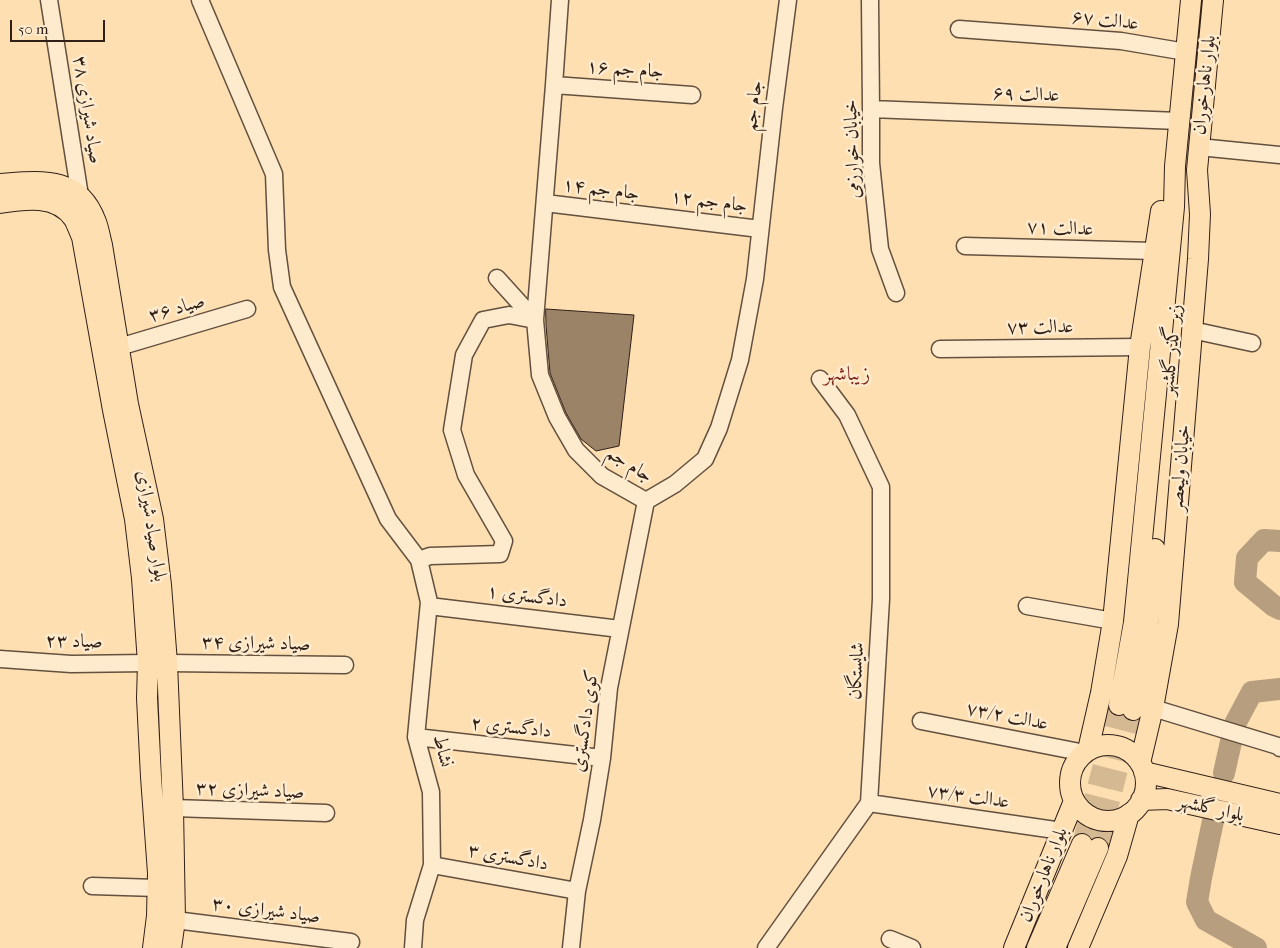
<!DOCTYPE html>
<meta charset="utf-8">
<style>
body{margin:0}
#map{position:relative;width:1280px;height:948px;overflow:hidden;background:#fddfb2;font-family:"IM FELL French Canon",serif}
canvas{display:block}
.scale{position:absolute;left:10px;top:20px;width:95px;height:22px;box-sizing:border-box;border:2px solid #302018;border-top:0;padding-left:6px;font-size:15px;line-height:18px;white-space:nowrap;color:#302018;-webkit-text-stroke:4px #feeacd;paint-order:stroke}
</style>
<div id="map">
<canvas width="1280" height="948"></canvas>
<div class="scale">50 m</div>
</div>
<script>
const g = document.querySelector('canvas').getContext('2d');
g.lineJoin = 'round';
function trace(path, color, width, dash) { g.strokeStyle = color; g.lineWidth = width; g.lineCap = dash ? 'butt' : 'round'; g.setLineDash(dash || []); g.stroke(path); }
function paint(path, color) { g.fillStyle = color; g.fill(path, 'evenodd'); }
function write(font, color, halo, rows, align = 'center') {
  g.font = font + ' "IM FELL French Canon",Amiri,serif'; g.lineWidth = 5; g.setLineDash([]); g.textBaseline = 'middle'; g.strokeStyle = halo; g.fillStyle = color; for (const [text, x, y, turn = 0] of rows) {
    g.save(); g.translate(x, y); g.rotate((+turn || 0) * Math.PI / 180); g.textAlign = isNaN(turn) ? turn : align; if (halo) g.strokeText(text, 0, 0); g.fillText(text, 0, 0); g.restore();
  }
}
trace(new Path2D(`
 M1280 541 1264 540 1247 558 1245 582 1274 606 1280 609
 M1224 773 1235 724 1252 692 1280 689
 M1213 821 1201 878 1197 902 1206 920 1256 948`), '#b79e7e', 22);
const building = new Path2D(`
 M546 309 634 315 619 446 596 451 581 439 566 413 550 373 546 325Z`);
paint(building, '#9b8368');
trace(building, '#302018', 1);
trace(new Path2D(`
 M1082 844 1119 705
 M1098 848 1133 710`), '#d4b993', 20, [20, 10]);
const minor = new Path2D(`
 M49 0 80 196
 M200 0 274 174 277 250 282 287 388 519 419 560 429 602 416 737 431 792 432 865 415 920 413 948
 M560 0 554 85 535 320 540 375 557 417 576 450 602 476 646 501 675 484 705 459 719 428 740 360 755 279 774 108 788 0
 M870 0 871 109V163L880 249 896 293
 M959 29 1121 41 1186 52
 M554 85 692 95
 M871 109 1179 121
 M1199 147 1280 155
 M545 203 760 229
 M965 246 1154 251
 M1192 330 1252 343
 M119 347 247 309
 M940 349 1140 347
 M419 560 430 556 500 554 504 541 466 475 452 430 464 355 483 320 509 315 535 320 497 278
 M429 606 620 629
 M1027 606 1113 621
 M0 659 71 664 148 663
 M167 663 345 665
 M1153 708 1278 746 1280 748
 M921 721 1085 753
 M416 737 602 758
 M869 803 1062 831
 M173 808 326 813
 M432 865 577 891
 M92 886 157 888
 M175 920 351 942
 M890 939 912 948
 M571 948 577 891 592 820 602 758 609 688 646 501
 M766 948 869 803 881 599V487L847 415 820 379`);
const major = new Path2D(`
 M0 184C41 181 79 175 96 222 99 230 100 238 102 245L128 404 153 519 161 585 167 663 173 808 175 920 171 948
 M0 203C25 199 57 194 74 219 77 224 79 231 82 237L113 410 135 519 142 578 148 663 147 698 151 777 158 873 157 916 153 948
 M1119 705 1134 622 1174 207 1175 166 1189 21 1191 0
 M1133 710 1148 622 1155 549
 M1070 783a38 38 0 1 1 76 0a38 38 0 1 1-76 0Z
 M1088 750 1101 693 1113 621 1140 347 1161 211
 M1140 763 1153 708 1168 624 1198 259 1200 214 1197 170 1213 0
 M1144 772 1280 804
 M1141 800 1167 799 1280 824
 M1014 948 1074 801
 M1037 948 1082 844
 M1055 948 1098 848
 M1078 948 1117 856 1129 814`);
trace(minor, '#63503e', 19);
trace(major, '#302018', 22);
trace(minor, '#feeacd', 16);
trace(major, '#fddfb2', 20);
write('19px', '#302018', '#feeacd', [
 ["عدالت ۶۷",1105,21,6],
 ["۱۶ جام جم",625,70,4],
 ["بلوار ناهارخوران",1205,85,-84],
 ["عدالت ۶۹",1026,95,2],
 ["جام جم",754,106,-83],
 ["صیاد شیرازی ۳۸",87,110,81],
 ["خیابان خوارزمی",853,149,-92],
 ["۱۴ جام جم",601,190,7],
 ["۱۲ جام جم",709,202,7],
 ["عدالت ۷۱",1060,229,2],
 ["صیاد ۳۶",177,309,-16],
 ["عدالت ۷۳",1040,328,-1],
 ["زیر گذر گلشهر",1172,350,-85],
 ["جام جم",629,465,32],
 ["خیابان ولیعصر",1181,468,-85],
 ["بلوار صیاد شیرازی",151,526,81],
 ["دادگستری ۱",527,597,7],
 ["صیاد ۲۳",74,642,1],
 ["صیاد شیرازی ۳۴",256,644,1],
 ["شایستگان",857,671,-87],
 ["عدالت ۷۳/۲",1007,717,11],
 ["کوی دادگستری",586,721,-82],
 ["دادگستری ۲",511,728,6],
 ["نشاط",442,751,78],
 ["صیاد شیرازی ۳۲",250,791,2],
 ["۷۳/۳ عدالت",968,797,8],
 ["بلوار گلشهر",1211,809,13],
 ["دادگستری ۳",508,858,10],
 ["بلوار ناهارخوران",1044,875,-68],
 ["صیاد شیرازی ۳۰",266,911,7]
]);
write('20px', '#7a1f14', '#feeacd', [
 ["زیباشهر",847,375]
]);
</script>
